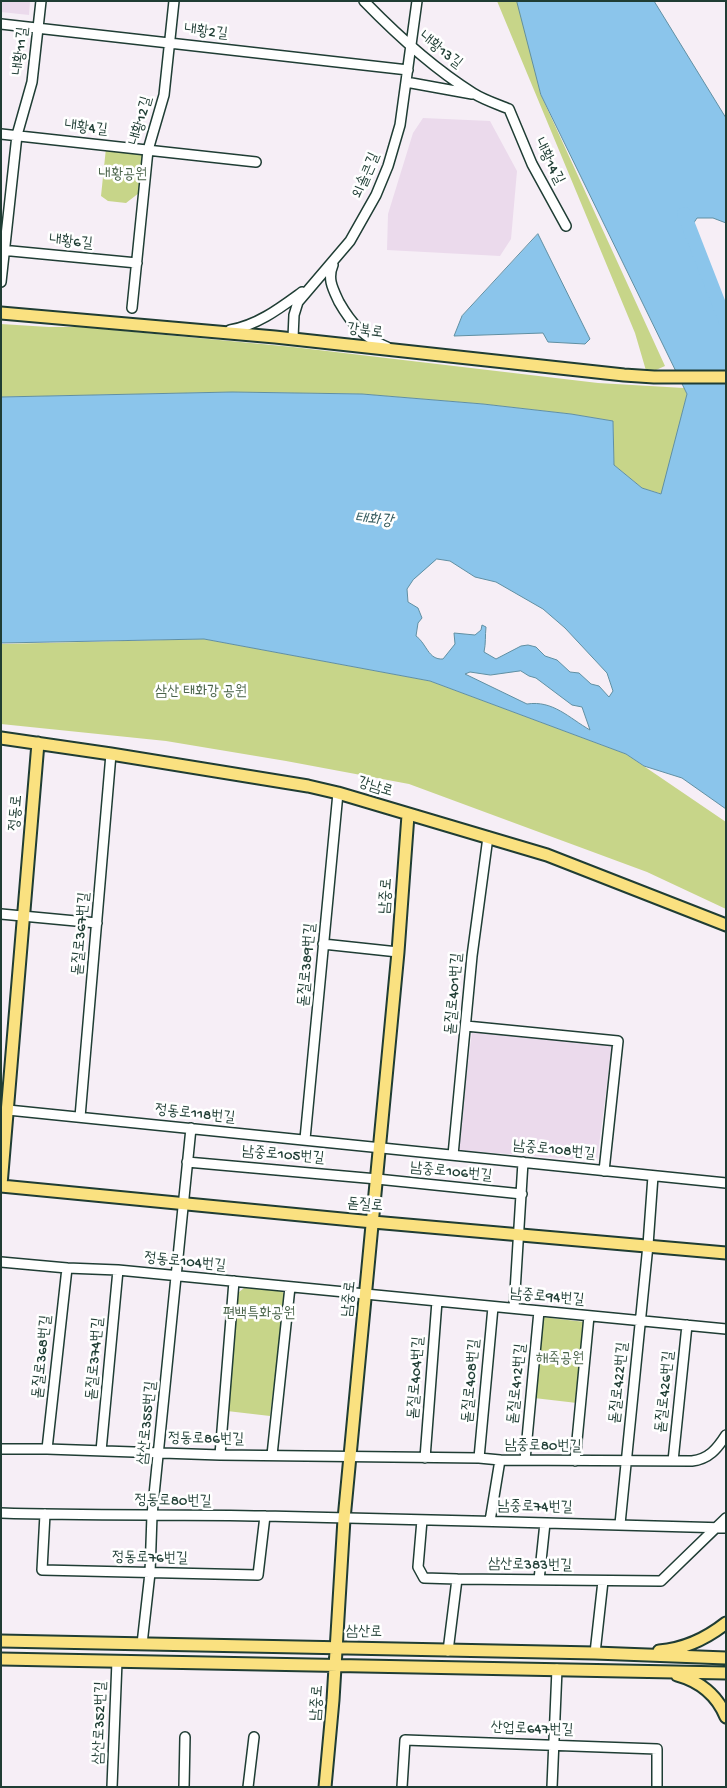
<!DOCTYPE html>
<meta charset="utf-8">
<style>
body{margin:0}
#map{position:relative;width:727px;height:1788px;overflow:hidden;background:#f6eef6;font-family:"Gochi Hand",sans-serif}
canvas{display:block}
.frame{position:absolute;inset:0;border:2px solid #1f3d34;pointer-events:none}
</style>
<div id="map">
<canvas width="727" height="1788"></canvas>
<div class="frame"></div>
</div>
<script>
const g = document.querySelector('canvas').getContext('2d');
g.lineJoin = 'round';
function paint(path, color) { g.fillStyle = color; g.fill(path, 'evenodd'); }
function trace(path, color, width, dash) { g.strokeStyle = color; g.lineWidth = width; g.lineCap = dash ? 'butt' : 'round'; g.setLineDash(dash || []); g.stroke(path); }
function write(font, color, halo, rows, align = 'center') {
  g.font = font + ' "Gochi Hand","Poor Story",sans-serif'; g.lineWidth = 5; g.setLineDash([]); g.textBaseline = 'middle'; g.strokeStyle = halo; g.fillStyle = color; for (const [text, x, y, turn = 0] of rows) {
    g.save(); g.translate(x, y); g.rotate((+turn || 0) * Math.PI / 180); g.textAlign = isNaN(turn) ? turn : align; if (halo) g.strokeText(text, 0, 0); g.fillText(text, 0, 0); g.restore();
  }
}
paint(new Path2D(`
 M1 1H30L29 15 1 12Z
 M423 118 490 121 517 171 511 239 500 256 387 250 388 214 413 133Z
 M472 1032 612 1046 597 1161 457 1150Z`), '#ebdaec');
paint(new Path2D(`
 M497 1H520L541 95 665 366 647 374 635 333Z
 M106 148 144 153 139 193 126 203 108 201 101 196Z
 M1 324 49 327H82L293 347 598 383 684 388 687 394 662 494 642 488 614 465 613 421 571 414 483 404 362 394 232 392 1 397Z
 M204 639 430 681 626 754 726 822V909L647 872 409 784 286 761 166 741 1 724V644Z
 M244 1288 282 1291 285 1295 270 1416 227 1411 237 1300 239 1292Z
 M542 1317 585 1322 577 1403 534 1398Z`), '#c7d589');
const water = new Path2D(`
 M517 1H654L726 118V223L713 218H697L691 227 689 243 698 265 709 274 726 313V809L682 778 644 766 626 754 430 681 204 639 1 643V397L232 392 362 394 483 404 571 414 613 421 614 465 642 488 661 494 687 394 541 95ZM437 559 450 561 475 577 496 582 543 609 565 628 607 673 613 691 609 697 599 686 591 684 579 673 570 672 557 660 545 656 536 647 528 645 521 646 496 659 484 652C486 643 485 636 486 627L482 625 481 630 475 635 454 633 455 644 443 659C428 660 427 644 416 636L418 623 422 618 418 608 408 602 407 589 413 580ZM521 671 529 676 536 678 572 705 582 707 590 730C569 718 553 700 527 704L465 674 470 672 490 675Z
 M538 234 590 339 585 344 548 342 543 333 454 336 462 316Z`);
paint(water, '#8bc5eb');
trace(water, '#608fa2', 1);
trace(new Path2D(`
 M684 214 726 322`), '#8bc5eb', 14);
const minor = new Path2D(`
 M364 1C397 35 433 68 473 93 484 100 497 104 509 109L532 164 566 226
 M1 24 408 70
 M406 82 472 94
 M1 134 256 162
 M1 250 137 263
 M333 265C327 279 333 289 339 302 351 323 364 338 387 347
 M1 282 17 135 32 82 41 1
 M132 308 148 150 164 95 174 1
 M230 330C258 325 280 308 302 292
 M293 338 294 315 298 302 350 241 376 195 388 166 400 125 417 1
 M1 914 97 923
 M323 944 398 952
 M466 1026 618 1041 604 1171
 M8 1110 726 1183
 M80 1117 111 754
 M305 1139 338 793
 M453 1155 472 956 488 837
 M187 1162 377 1179 522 1194
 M1 1262 67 1268 118 1270 726 1329
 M514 1308 523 1162
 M1 1449H47L220 1455 479 1458 500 1460 692 1461C709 1459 717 1449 726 1435
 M47 1449 67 1268
 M101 1451 118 1270
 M220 1455 234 1281
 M272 1455 290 1287
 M425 1458 437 1301
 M479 1458 493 1307
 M525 1460 539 1311
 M575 1461 589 1316
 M673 1461 687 1325
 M1 1513C89 1516 177 1514 265 1516 419 1520 572 1523 726 1528
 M45 1514 42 1570 258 1575 265 1516
 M422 1520 418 1567 424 1578 457 1579
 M490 1521 500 1460
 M620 1524 648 1245 653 1176
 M539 1580 545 1523
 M142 1644 150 1573 152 1515 191 1128
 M448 1651 457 1579 661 1581 726 1518
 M595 1653 603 1581
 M112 1787 117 1661
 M184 1787 185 1737
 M248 1787 254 1737
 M402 1787 405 1740 657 1749V1787
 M552 1787 557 1669`);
const major = new Path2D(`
 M1 313 275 337 624 375 654 377H726
 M1 738 111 754 308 786 338 793 547 855 726 925
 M1 1185 38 743
 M1 1186 373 1222 726 1253
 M1 1641 595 1653 726 1658
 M659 1651C684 1649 707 1638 726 1623
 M1 1659 726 1673
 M677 1675C699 1681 717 1695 726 1717
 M325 1787 333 1700 344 1519 398 952 408 815`);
trace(minor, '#1f3d34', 12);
trace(major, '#1f3d34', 15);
trace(minor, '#fff', 9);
trace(major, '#fae180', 11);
write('15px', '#1f3d34', '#fff', [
 ["내황2길",206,33,6],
 ["내황11길",22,51,-84],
 ["내황13길",440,51,38],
 ["내황12길",142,121,-75],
 ["내황4길",86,129,6],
 ["내황14길",548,162,63],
 ["외솔큰길",367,176,-67],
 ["내황6길",71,243,5],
 ["강북로",365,332,7],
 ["강남로",375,788,17],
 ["정동로",17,813,-85],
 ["남중로",387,896,-86],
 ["돋질로367번길",82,934,-85],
 ["돋질로389번길",308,965,-85],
 ["돋질로401번길",455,994,-85],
 ["정동로118번길",195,1115,6],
 ["남중로108번길",554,1151,6],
 ["남중로105번길",283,1156,5],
 ["남중로106번길",451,1173,6],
 ["돋질로",365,1206,5],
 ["정동로104번길",185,1263,6],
 ["남중로94번길",547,1298,5],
 ["남중로",350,1299,-84],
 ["돋질로368번길",43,1357,-84],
 ["돋질로374번길",96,1359,-85],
 ["돋질로404번길",417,1378,-86],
 ["돋질로408번길",472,1381,-85],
 ["돋질로422번길",620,1383,-84],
 ["돋질로412번길",518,1384,-84],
 ["돋질로426번길",666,1392,-84],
 ["삼산로355번길",148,1423,-84],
 ["정동로86번길",206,1440,1],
 ["남중로80번길",543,1447,1],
 ["정동로80번길",173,1502,1],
 ["남중로74번길",535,1508,1],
 ["정동로76번길",150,1559,1],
 ["삼산로383번길",530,1566,1],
 ["삼산로",364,1633,1],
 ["남중로",318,1703,-86],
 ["삼산로352번길",101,1723,-88],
 ["산업로647번길",532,1730,2]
]);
write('15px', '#496349', '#fff', [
 ["내황공원",123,176],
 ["삼산 태화강 공원",201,693],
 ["편백특화공원",259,1315],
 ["해죽공원",560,1360]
]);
write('italic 16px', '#3a5f62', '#fff', [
 ["태화강",374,521,5]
]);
</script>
